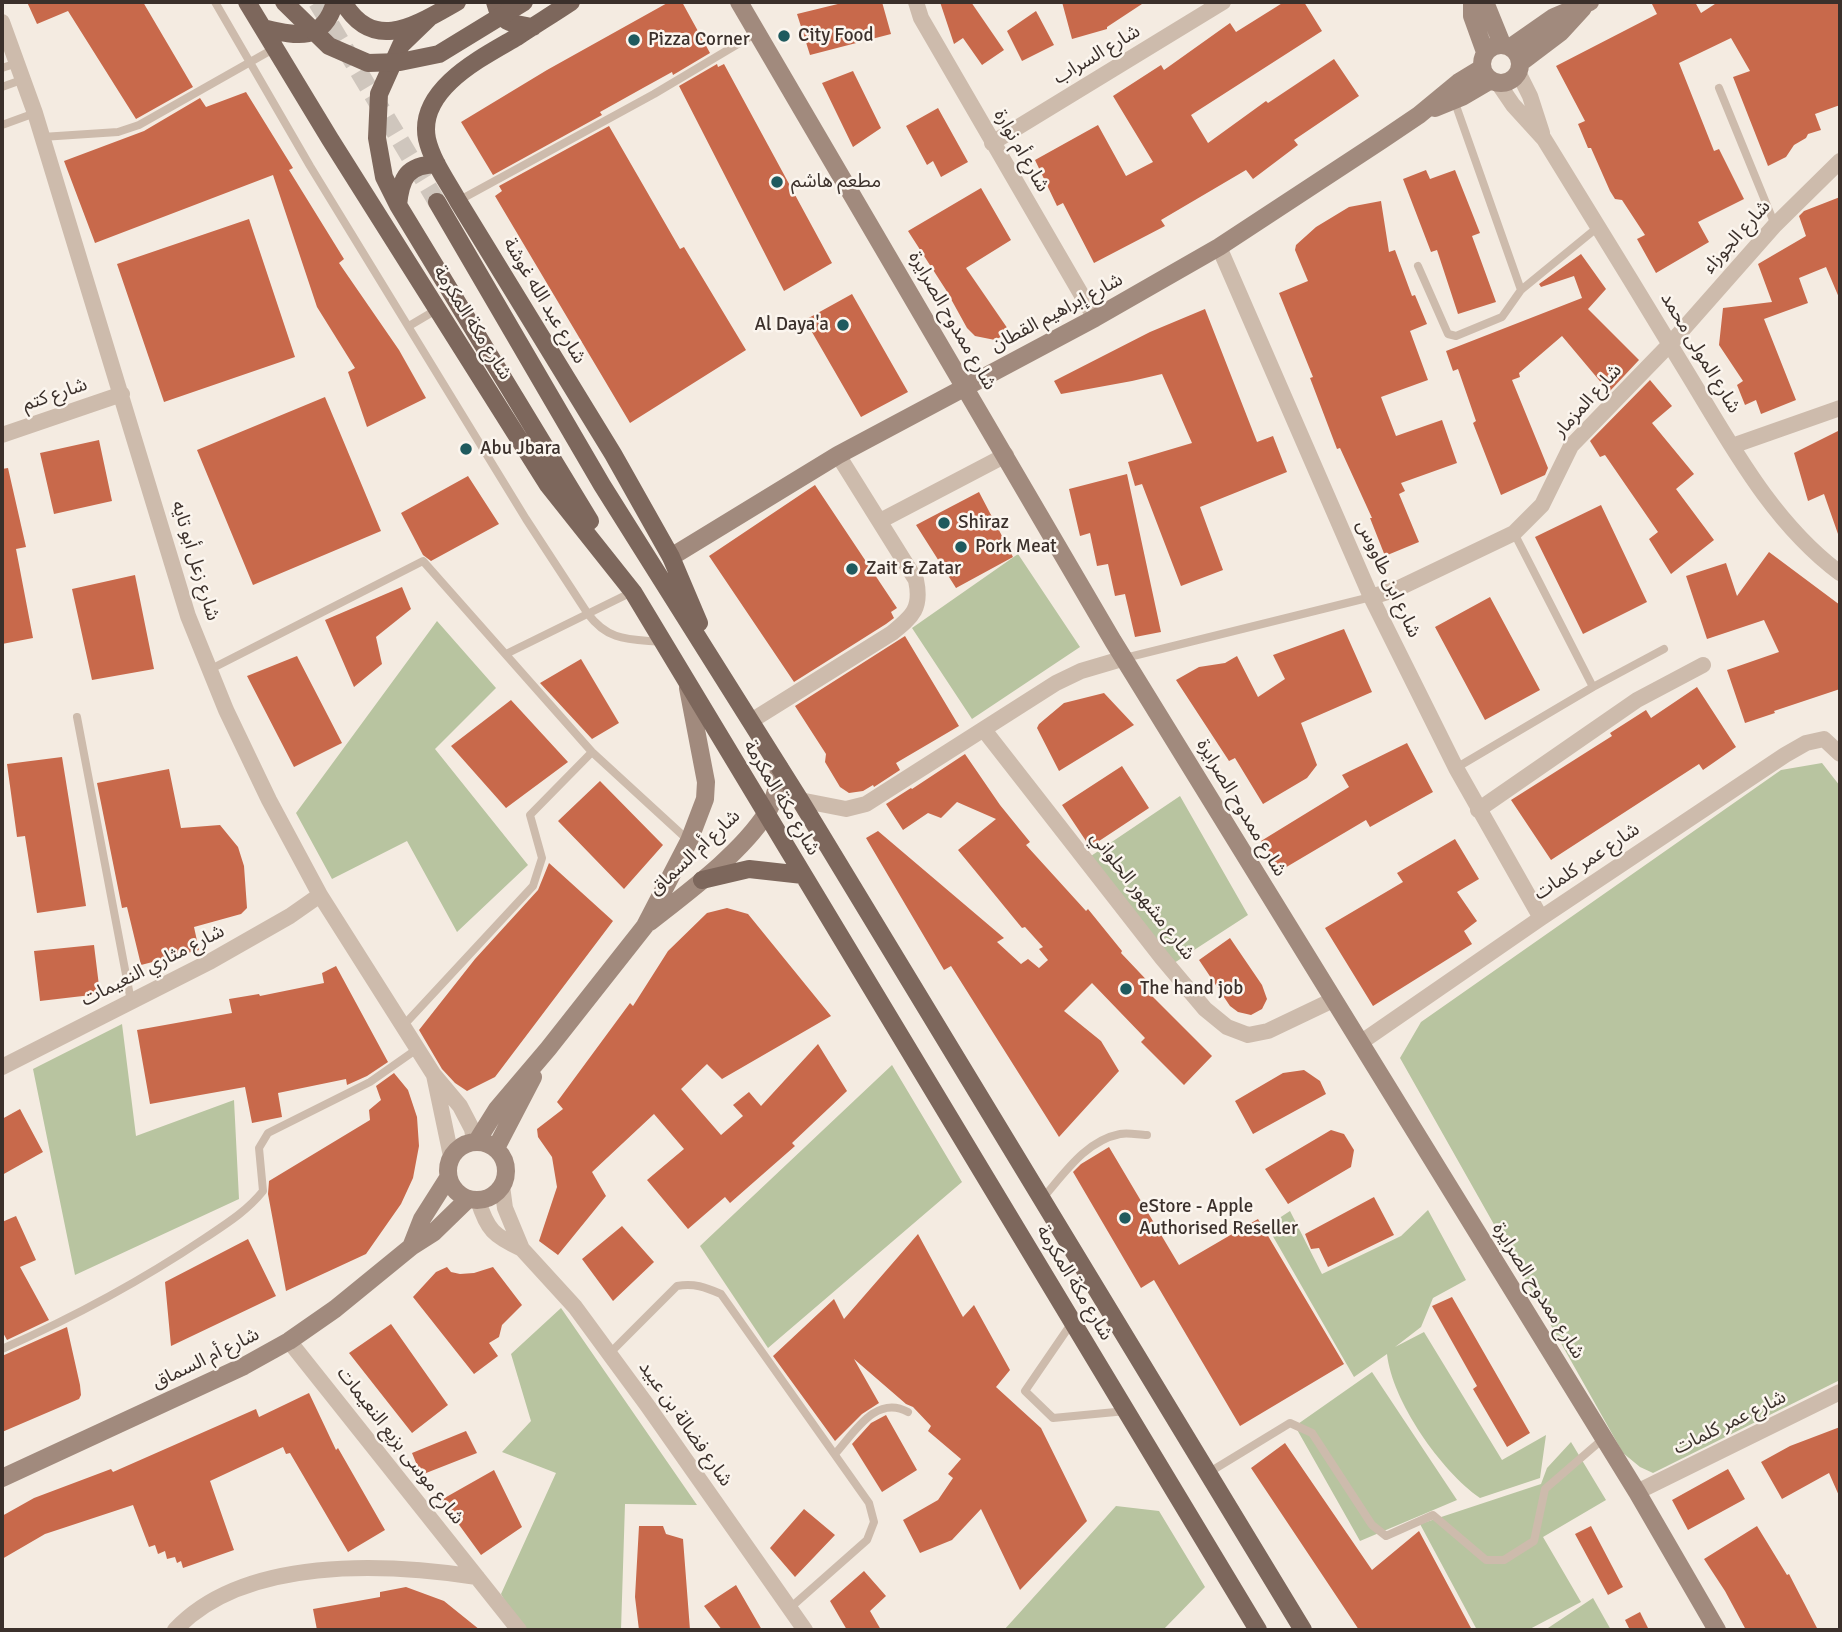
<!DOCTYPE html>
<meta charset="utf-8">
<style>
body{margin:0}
#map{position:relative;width:1842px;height:1632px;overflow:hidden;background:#f4ebe1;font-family:Signika,sans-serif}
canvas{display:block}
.frame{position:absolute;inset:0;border:4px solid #3b302b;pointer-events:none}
</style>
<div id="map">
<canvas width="1842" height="1632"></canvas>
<div class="frame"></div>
</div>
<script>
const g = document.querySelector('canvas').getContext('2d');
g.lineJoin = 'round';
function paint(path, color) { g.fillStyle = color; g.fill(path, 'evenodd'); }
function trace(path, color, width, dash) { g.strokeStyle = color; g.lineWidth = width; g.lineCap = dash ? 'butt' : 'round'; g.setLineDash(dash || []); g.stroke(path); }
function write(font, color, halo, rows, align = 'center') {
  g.font = font + ' Signika,"Noto Sans Arabic",sans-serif'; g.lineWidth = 5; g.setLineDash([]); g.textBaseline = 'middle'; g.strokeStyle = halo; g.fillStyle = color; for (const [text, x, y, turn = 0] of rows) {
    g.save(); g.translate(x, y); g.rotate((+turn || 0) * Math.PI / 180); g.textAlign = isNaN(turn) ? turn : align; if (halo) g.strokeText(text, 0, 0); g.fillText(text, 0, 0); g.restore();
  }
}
paint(new Path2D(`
 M1018 554 1080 647 972 719 912 628Z
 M437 621 496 688 435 749 528 865 457 932 407 841 332 879 296 813Z
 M1822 763 1840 786V1380L1653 1473 1640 1467 1623 1453 1400 1058 1421 1022 1781 770Z
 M1180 796 1248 915 1171 965 1088 858Z
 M122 1024 136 1136 234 1100 239 1199 75 1275 33 1069Z
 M892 1065 962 1182 768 1348 700 1246Z
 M1428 1210 1466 1280 1433 1298 1421 1327 1395 1347 1424 1332 1502 1460 1546 1435 1540 1478 1480 1498C1441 1471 1392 1401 1387 1354L1354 1377 1267 1226 1290 1211 1322 1274 1401 1236Z
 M561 1308 697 1505 625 1504 621 1630H521L501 1594 556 1473 502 1452 531 1421 511 1354Z
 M1372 1372 1457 1500 1360 1541 1295 1426Z
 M1571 1442 1606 1500 1543 1537 1581 1602 1528 1630H1477L1420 1524 1541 1484 1547 1468Z
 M1116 1506 1159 1511 1205 1587 1163 1630H1004Z
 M1593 1598 1611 1630H1545Z`), '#b8c4a0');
paint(new Path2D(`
 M27 2H143L193 87 136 119 68 11 37 24Z
 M669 2H682L710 53 673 75 672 72 643 88 600 112 602 115 493 175 461 122 547 70Z
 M846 2H882L891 34 810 55 797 14Z
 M940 2H971L1004 50 982 65 963 38 954 44Z
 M1062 2H1145L1107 27V29L1072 39Z
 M1284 2H1304L1322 31 1191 115 1208 143 1266 101 1268 103 1334 59 1359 96 1294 140 1298 145 1253 179 1246 170 1161 220 1165 226 1094 263 1063 203 1057 206 1035 160 1098 125 1126 176 1153 162 1113 96 1161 65 1164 70 1230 23 1236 32Z
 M1651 2H1695L1701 13 1718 2H1840V105L1815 114 1821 130 1808 134 1806 138 1794 145 1786 157 1768 166 1733 77 1750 71 1731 38 1679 63 1714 151 1719 149 1744 199 1698 222 1709 242 1656 273 1637 239 1645 235 1622 200 1615 199 1610 191 1591 148H1588L1578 124 1585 121 1556 66 1657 14Z
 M1036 11 1054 45 1022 61 1007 31Z
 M717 64 718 67 724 64 832 263 784 291 679 86Z
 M853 71 881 128 853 147 822 83Z
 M246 92 293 168 289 170 344 259 339 263 399 350 426 398 367 427 348 372 355 368 317 307 273 175 95 243 64 161 144 131 200 98 206 107Z
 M938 108 968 162 941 177 933 161 927 165 906 126Z
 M609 126 680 249 684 247 746 350 630 423 495 196 502 191 499 186Z
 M1426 170 1430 179 1455 170 1480 233 1472 236 1496 302 1458 314 1437 250 1431 252 1403 179Z
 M981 188 1011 240 966 268 1010 332 995 340 975 336 967 328 946 290 908 231Z
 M1840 197V300L1826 267 1799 278 1808 303 1764 319 1796 400 1761 414 1756 400 1745 405 1737 385 1743 381 1719 345 1723 308 1772 302 1758 264 1806 236 1799 216 1804 211Z
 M1381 201 1389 252 1395 250 1412 296 1415 295 1427 324 1410 331 1428 380 1381 397 1396 436 1442 420 1457 463 1401 483 1405 491 1399 494 1419 542 1385 556 1370 518H1372L1340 448 1337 449 1310 378 1313 377 1279 293 1308 281 1295 250 1296 245 1316 227 1349 207Z
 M249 219 295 357 164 402 117 264Z
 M1581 254 1606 289 1588 309 1639 360 1609 392 1562 336 1519 373 1520 377 1512 380 1548 468 1545 475 1501 495 1473 423 1476 421 1458 369 1453 371 1446 351 1582 298 1574 276 1541 287 1539 284Z
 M852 294 908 392 861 417 805 320Z
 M1205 309 1257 442 1273 436 1287 472 1200 507 1223 570 1181 586 1142 484 1135 486 1128 462 1192 443 1162 374 1132 381 1061 394 1054 381 1150 332Z
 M1650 380 1672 406 1652 423 1694 474 1676 489 1714 540 1671 574 1649 539 1658 532 1605 455 1600 457 1590 441Z
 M325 397 381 531 253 585 197 450Z
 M1840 430V534H1838L1824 494 1808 501 1794 453Z
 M99 440 112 501 54 514 40 453Z
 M8 468 26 547 16 549 33 638 2 644V469Z
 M1127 474 1161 632 1135 637 1125 594 1115 596 1108 564 1097 566 1090 533 1080 536 1069 489Z
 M468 476 499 524 431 561 423 555 401 513Z
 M815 485 897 608 891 612 894 618 886 624 794 682 709 556Z
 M979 492 1013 557 956 588 916 525Z
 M1601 505 1647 602 1583 634 1535 537Z
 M1769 552 1840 605V689L1774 711 1775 713 1745 723 1727 670 1779 652 1764 620 1707 639 1686 576 1726 563 1737 596Z
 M135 575 154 669 92 680 72 589Z
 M402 587 411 609 376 637 382 664 354 687 325 620Z
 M1490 597 1540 690 1485 720 1435 627Z
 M1344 629 1372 692 1301 723 1317 765 1307 778 1263 804 1235 758 1229 761 1176 680 1199 667 1225 663 1237 656 1258 697 1285 679 1273 655Z
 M905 636 959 726 896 763 900 770 874 787 873 785 863 791 849 793 840 787 825 762 826 754 795 706Z
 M297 656 342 743 294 767 247 676Z
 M581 659 619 723 592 739 540 683Z
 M1697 687 1736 747 1703 770 1699 764 1551 860 1511 800 1612 736 1610 733 1646 710 1651 718Z
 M1104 693 1134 725 1059 771 1037 728 1039 724 1064 703Z
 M511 700 568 762 506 808 451 746Z
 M1407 743 1433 792 1370 827 1366 820 1278 872 1261 841 1349 787 1342 775Z
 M965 754 1000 805 1030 842 1026 845 1086 911 1088 909 1122 951 1121 953 1157 991 1152 996 1212 1056 1184 1085 1141 1042 1145 1038 1092 983 1064 1011 1101 1041 1119 1071 1059 1137 951 966 944 970 866 838 878 831 1004 938 997 942 1021 964 1028 959 1039 968 1048 960 1039 949 1043 947 1025 927 1022 928 958 850 996 819 957 802 941 818 928 813 903 830 886 804 911 788 912 789Z
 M62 757 86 906 37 913 25 836 17 837 7 764Z
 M1122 766 1149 808 1090 847 1062 805Z
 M169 769 181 828 220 825 238 847 244 866 247 908 241 914 194 927 199 950 141 965 127 907 122 908 97 783Z
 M600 781 663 845 624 889 558 821Z
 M1455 839 1479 879 1457 892 1477 921 1464 931 1472 944 1373 1006 1325 928 1403 882 1397 873Z
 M549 863 613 921 495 1077 467 1091 455 1083 442 1069 419 1030 475 959 538 890Z
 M727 908 748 914 831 1016 722 1079 707 1064 681 1089 721 1135 743 1116 733 1105 749 1092 761 1106 818 1044 847 1091 792 1143 795 1146 730 1203 725 1197 688 1229 647 1180 684 1149 654 1114 592 1172 606 1196 558 1255 539 1241 557 1187 552 1157 538 1137 537 1129 563 1109 557 1102 630 1003 633 1006 668 951 707 913Z
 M1230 938 1262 985 1267 999 1262 1009 1251 1015 1238 1012 1230 1006 1199 960Z
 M94 945 100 994 40 1001 34 951Z
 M336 966 388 1062 367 1076 347 1085 346 1079 278 1093 282 1117 252 1123 245 1087 150 1104 137 1030 232 1013 229 999 259 994 260 996 324 983 322 973Z
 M1304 1070 1320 1081 1326 1094 1253 1134 1235 1101 1283 1073Z
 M394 1073 408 1090 417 1117 419 1146 413 1178 401 1204 366 1254 286 1291 268 1194 269 1181 370 1120 369 1110 381 1100 376 1086Z
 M20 1109 43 1152 2 1175V1119Z
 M1331 1130 1344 1134 1354 1150 1351 1167 1288 1204 1265 1169Z
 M1109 1147 1179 1265 1258 1219 1344 1364 1240 1426 1154 1280 1141 1288 1073 1172 1081 1164Z
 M1374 1197 1394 1235 1328 1267 1319 1248 1311 1249 1305 1234Z
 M16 1216 36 1260 20 1267 49 1320 7 1340 2 1331V1222Z
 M622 1226 654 1262 613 1301 582 1259Z
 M918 1234 963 1317 974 1305 1010 1370 996 1387 1041 1428 1087 1521 1020 1590 981 1509 952 1540 920 1553 903 1520 938 1500 953 1478 948 1474 961 1459 928 1431 931 1426 913 1407 906 1404 854 1359 879 1403 862 1414 835 1441 773 1356 834 1299 844 1319Z
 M248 1239 276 1296 171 1346 165 1282Z
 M447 1267 451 1272 460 1274 474 1273 493 1267 522 1305 502 1325 499 1337 489 1343 498 1356 474 1374 413 1297 436 1272Z
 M1452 1297 1530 1433 1507 1447 1473 1389 1477 1386 1432 1306Z
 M391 1324 448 1405 412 1433 349 1353Z
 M67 1327 80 1385 81 1395 79 1399 2 1432V1356Z
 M309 1393 336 1450 338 1448 385 1530 348 1552 290 1453 286 1454 283 1447 210 1481 234 1550 183 1568 181 1561 177 1563 175 1557 167 1559 165 1551 158 1554 155 1545 149 1547 133 1505 45 1534 2 1559V1516L34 1498 111 1469 113 1472 256 1409 259 1417Z
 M886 1415 917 1470 882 1492 852 1444 871 1423Z
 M1840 1427V1498L1829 1473 1782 1499 1761 1462 1790 1446Z
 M466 1431 477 1453 421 1475 412 1453Z
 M1285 1443 1372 1570 1419 1531 1472 1630H1359L1251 1468Z
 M1728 1469 1745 1499 1688 1530 1672 1500Z
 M494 1470 522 1527 481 1555 441 1500Z
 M804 1509 835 1535 795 1577 770 1548Z
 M639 1526H663L666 1534 683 1539 690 1630H639L635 1597Z
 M1591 1526 1623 1587 1608 1595 1575 1534Z
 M1757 1526 1787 1575 1789 1574 1818 1630H1746L1725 1591 1704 1559Z
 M864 1571 886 1596 870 1611 881 1630H847L830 1601Z
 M736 1585 762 1630H722L704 1606Z
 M406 1587 444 1601 480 1630H317L313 1609 380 1597V1592Z
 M1640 1612 1649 1630H1630L1625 1620Z`), '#c8694b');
trace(new Path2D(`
 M317 2 437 202`), '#cfc6bd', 18, [18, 9]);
trace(new Path2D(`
 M215 2 310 166 526 519 588 614C609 642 630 639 662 642
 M2 68 17 63
 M2 87 24 79
 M1719 88 1775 225
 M1454 100 1521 290
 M2 125 35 113
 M42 137 118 132 139 125 275 48
 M458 201 654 94 758 32
 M1418 266 1448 334 1456 336 1502 317 1521 290 1598 227
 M409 326 436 310
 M1514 533 1593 687
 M506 654 632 592
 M1125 658 1371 597
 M209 670 423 561 592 752 689 841
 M77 717 131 1001
 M1456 768 1593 687 1664 649
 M403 1026 533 886 542 858 530 815 592 752
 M1042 1199C1064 1174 1085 1141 1120 1134 1128 1132 1139 1135 1147 1135
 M1073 1321 1025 1391 1053 1418 1126 1411
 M2 1349C72 1318 141 1281 205 1238 226 1224 247 1211 263 1191L259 1148 268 1133 370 1082 417 1049
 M609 1354 677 1286C694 1283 705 1287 721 1294L869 1503 874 1522 867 1540 790 1608
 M835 1454C854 1433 876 1394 908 1412
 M1208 1473 1290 1423 1312 1433 1372 1525 1386 1536 1433 1515 1486 1560H1504L1534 1541 1545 1489 1604 1438`), '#cdbbac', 8);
trace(new Path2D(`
 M916 2 921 18 1095 318
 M2 22 35 113 188 616 226 710 269 800 320 895 434 1075 460 1106 472 1129 474 1141
 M1518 72 1530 96 1542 133
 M1498 83 1513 105 1544 139C1591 215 1637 290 1683 366 1728 439 1770 521 1840 573
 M992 143 1223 2
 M1219 247 1371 597 1456 768 1541 918
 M2 435 122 394
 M1732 446 1840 408
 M880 521 1006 455
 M1371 597 1397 589 1514 533 1542 505 1571 446 1670 344 1775 225 1840 161
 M751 721 892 633C913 616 922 608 916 580L838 455
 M984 730 1162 958 1205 1009 1227 1027 1248 1035 1268 1031 1333 1000
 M800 800 846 809 866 804 1056 683 1081 671 1125 658
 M1478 810 1637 700 1703 665
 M1360 1043 1541 918 1785 755 1806 743 1824 739 1840 754
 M2 1067 211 961 290 916 320 895
 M434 1075 451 1156
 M502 1186 505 1208 522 1249 575 1307 647 1405 805 1630
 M478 1200C487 1230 494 1236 522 1249
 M289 1341 519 1630
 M1637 1492 1840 1392
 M175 1630C244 1556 385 1563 477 1577`), '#cdbbac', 16);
trace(new Path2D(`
 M739 2 1113 641 1637 1492 1717 1630
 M1472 2V16L1485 52
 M1485 2 1502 44
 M1482 64a19 19 0 1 1 38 0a19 19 0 1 1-38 0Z
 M1511 47 1554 17 1590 2
 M1520 63 1561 32 1583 8
 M1435 108 1462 97 1491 80
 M671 557 838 455 1095 318 1219 247 1382 140 1419 115 1459 82 1482 68
 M650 922C688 892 740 854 766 814 776 799 778 783 779 767
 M477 1141 497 1109 548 1049 645 926 689 841 705 799 706 782 688 688
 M448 1171a29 29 0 1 1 58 0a29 29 0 1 1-58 0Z
 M496 1148 533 1077
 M411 1247 422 1219 448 1178
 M2 1478 244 1366 289 1341 335 1309 411 1247 433 1233 468 1199`), '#a18a7d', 18);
trace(new Path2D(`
 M247 2 330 139 548 485 633 592 1258 1630
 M343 2C374 54 416 25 457 2
 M495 2C500 24 513 24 533 27
 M571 2C553 14 535 25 517 37 483 57 417 89 427 139 432 161 447 181 458 201L613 454 671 557 699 623
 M429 18 401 45 379 94 377 138 384 177 398 205 590 521
 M263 28C297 36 323 43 335 2
 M437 202 602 485 800 800 1303 1630
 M398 205C401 177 407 165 437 164
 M702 880 749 869 803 875`), '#7d675c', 18);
trace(new Path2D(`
 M284 2 329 46 368 63 400 62 439 54 524 2`), '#7d675c', 18);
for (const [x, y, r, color] of [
 [784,36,7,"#1f5a5e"],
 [634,40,7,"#1f5a5e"],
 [777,182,7,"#1f5a5e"],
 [843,325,7,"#1f5a5e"],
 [466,449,7,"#1f5a5e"],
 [944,523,7,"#1f5a5e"],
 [961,547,7,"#1f5a5e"],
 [852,569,7,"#1f5a5e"],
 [1126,989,7,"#1f5a5e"],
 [1125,1218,7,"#1f5a5e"]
]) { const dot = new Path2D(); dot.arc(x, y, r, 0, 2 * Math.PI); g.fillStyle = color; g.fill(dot); trace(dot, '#fbf5ee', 2.5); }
write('19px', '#3b302b', '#fbf5ee', [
 ["City Food",798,36],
 ["Pizza Corner",648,40],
 ["مطعم هاشم",791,182],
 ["Al Daya'a",829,325,"right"],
 ["Abu Jbara",480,449],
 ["Shiraz",958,523],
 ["Pork Meat",975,547],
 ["Zait & Zatar",866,569],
 ["The hand job",1140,989],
 ["eStore - Apple",1139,1207],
 ["Authorised Reseller",1139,1229]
], 'left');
write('19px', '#3b302b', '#fbf5ee', [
 ["شارع السراب",1097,55,-31],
 ["شارع أم نوارة",1021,151,60],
 ["شارع الجوزاء",1737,237,-48],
 ["شارع عبد الله غوشة",544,301,59],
 ["شارع إبراهيم القطان",1057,313,-28],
 ["شارع ممدوح الصرايرة",952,321,60],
 ["شارع مكة المكرمة",472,323,58],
 ["شارع المولى محمد",1700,353,59],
 ["شارع كتم",55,395,-19],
 ["شارع المزمار",1588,401,-48],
 ["شارع زعل أبو تايه",195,561,73],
 ["شارع ابن طاووس",1388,579,65],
 ["شارع مكة المكرمة",781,798,59],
 ["شارع ممدوح الصرايرة",1241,808,59],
 ["شارع أم السماق",695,853,-43],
 ["شارع عمر كلمات",1587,862,-34],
 ["شارع مشهور الحلواني",1142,896,52],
 ["شارع مثاري النعيمات",153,966,-27],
 ["شارع مكة المكرمة",1074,1283,59],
 ["شارع ممدوح الصرايرة",1538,1291,58],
 ["شارع أم السماق",206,1359,-26],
 ["شارع عمر كلمات",1730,1423,-26],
 ["شارع فضالة بن عبيد",685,1424,55],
 ["شارع موسى بزيع النعيمات",400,1446,52]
]);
</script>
